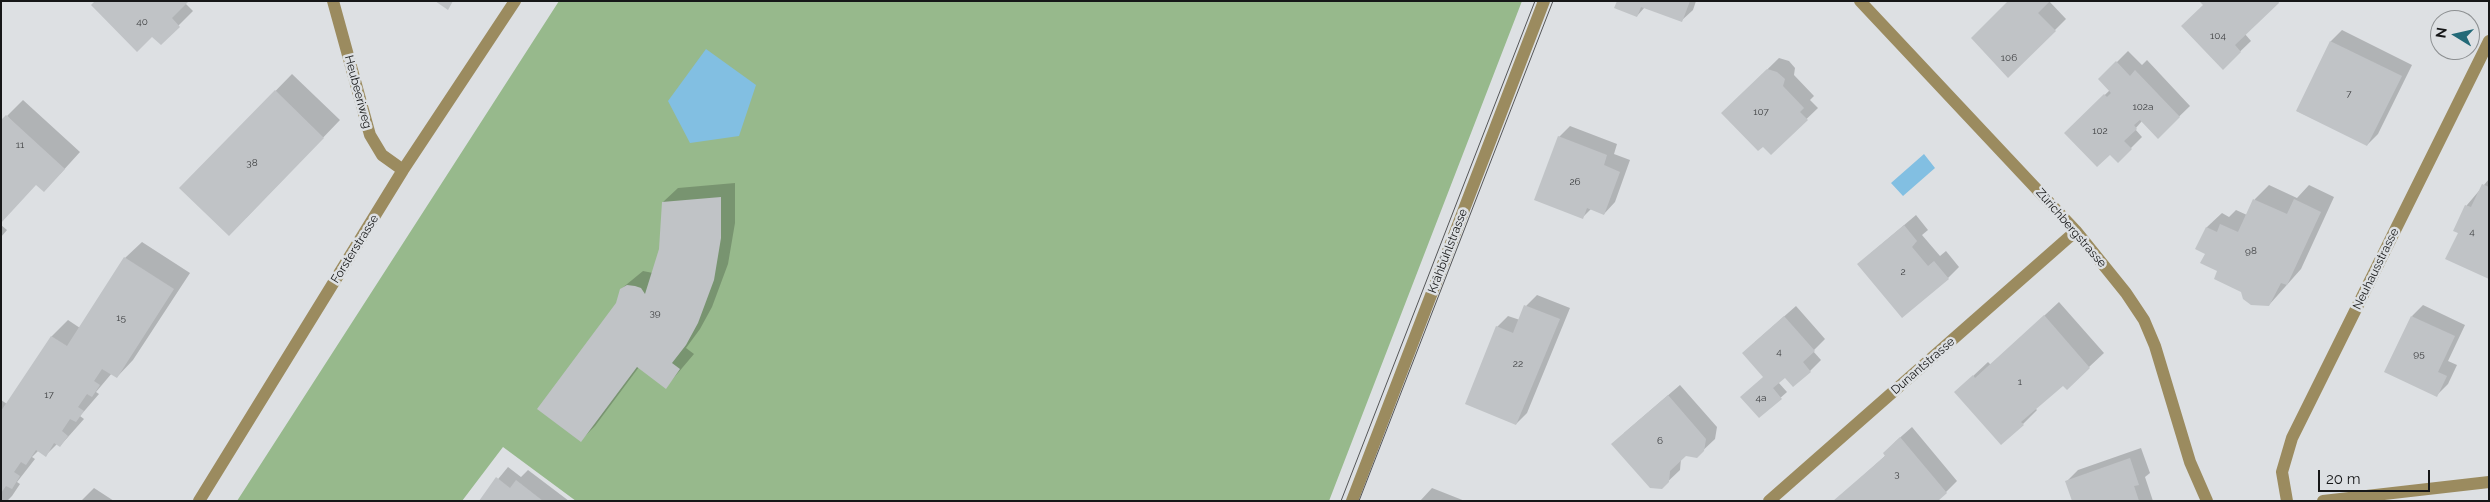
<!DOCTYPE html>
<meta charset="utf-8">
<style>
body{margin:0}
#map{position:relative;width:2490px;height:502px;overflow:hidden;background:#dde0e3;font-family:Raleway,sans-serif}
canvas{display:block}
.frame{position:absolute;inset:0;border:2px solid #161718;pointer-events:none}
.north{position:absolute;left:2430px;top:10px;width:50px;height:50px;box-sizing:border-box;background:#dde0e3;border:1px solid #8d9092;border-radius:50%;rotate:279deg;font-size:14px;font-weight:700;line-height:20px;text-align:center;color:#161718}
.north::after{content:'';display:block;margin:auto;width:18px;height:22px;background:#236a78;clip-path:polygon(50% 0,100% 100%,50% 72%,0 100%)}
.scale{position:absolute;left:2318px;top:470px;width:112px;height:22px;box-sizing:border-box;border:2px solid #161718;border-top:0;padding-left:6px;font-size:15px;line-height:18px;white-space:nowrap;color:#161718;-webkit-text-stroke:4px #dde0e3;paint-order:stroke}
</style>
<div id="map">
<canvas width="2490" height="502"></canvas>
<div class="frame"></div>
<div class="north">N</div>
<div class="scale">20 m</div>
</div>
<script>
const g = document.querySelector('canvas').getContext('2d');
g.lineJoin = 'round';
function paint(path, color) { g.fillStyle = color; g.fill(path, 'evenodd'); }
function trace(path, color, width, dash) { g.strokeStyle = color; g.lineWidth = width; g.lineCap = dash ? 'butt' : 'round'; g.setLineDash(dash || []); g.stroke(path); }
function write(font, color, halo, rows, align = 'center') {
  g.font = font + ' Raleway,sans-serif'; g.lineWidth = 5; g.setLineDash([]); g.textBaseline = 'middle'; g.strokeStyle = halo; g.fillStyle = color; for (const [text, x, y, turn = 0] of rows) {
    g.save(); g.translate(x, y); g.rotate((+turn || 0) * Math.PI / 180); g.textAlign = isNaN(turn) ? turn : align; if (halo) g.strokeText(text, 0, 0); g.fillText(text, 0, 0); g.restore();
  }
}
paint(new Path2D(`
 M559 1H1522L1329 501H576L503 447 462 501H237Z`), '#97b98c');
paint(new Path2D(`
 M706 49 756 85 739 136 690 143 668 101Z
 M1924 154 1935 168 1903 196 1891 183Z`), '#82bfe2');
paint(new Path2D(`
 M1619 1H1696L1693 10 1681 21 1645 7 1637 16Z
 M2049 1 2066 19 2009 76 1972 38Z
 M2201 1H2280L2245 34 2251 41 2223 68 2204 5Z
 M185 3 193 11 161 43 152 35Z
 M2342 30 2412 65 2378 134 2367 145 2297 111 2331 41Z
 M2128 51 2142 65 2147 60 2190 106 2158 137 2142 121 2135 129 2142 137 2118 161 2110 153 2065 133 2110 90 2100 79Z
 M1779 58 1789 61 1795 68 1794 75 1814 96 1810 100 1818 108 1771 153 1734 102Z
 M292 74 340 120 246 218 181 188Z
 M23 100 80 152 60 174 7 116Z
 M1570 126 1617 144 1614 154 1630 160 1615 202 1604 214 1591 209 1583 217 1559 137Z
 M2489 179V278L2459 233 2455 231 2467 205Z
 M735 183V223L728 264 712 307 700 329 686 348 694 354 666 387 639 367 595 426 581 440 621 289 643 271 653 273 661 249 663 202 678 188Z
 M2269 185 2297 198 2309 185 2334 197 2301 269 2269 305 2242 291 2219 270 2207 253 2197 248 2207 227 2222 213 2229 217 2236 210 2247 215 2255 199Z
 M1916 215 1928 230 1922 235 1940 256 1946 251 1959 267 1948 278 1870 254Z
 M1 225 7 230 1 237Z
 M142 242 190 273 133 360 117 377 112 373 96 392 99 394 80 416 84 419 60 446 57 444 46 455 39 450 32 457 35 459 17 482 20 484 12 496 7 501H1V400L7 404 52 336 68 320 80 328 125 258Z
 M1537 295 1570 308 1527 413 1516 424 1497 327 1508 316 1520 320 1526 306Z
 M2059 302 2104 353 2089 367 2063 384 2035 408 2037 410 2023 424 1956 392 1988 362 1991 365Z
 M2423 305 2465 325 2448 361 2457 365 2448 384 2437 395 2412 316Z
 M1796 306 1825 339 1813 351 1821 360 1810 371 1785 376 1778 382 1787 392 1759 417 1765 377 1755 342Z
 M1680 385 1717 427 1715 439 1697 456 1686 455 1681 459 1680 470 1661 488 1624 433Z
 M1912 427 1957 481 1946 492 1936 501H1835L1886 455 1895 442Z
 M2141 448 2150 473 2145 477 2153 501H2073L2067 481 2078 470Z
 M508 467 521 477 528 470 569 501H480Z
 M94 488 114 501H81Z
 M1432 488 1465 501H1420Z`), '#0003');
paint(new Path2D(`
 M95 1H189L172 18 180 27 161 45 152 37 137 52 91 5Z
 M435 1H453L448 10Z
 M1617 1H1690L1682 22 1641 7 1637 17 1614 8Z
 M2008 1H2050L2038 13 2056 31 2008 78 1971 38Z
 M2199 1H2277L2279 3 2235 45 2241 52 2223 70 2181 26 2203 5Z
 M2330 41 2402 76 2367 146 2296 111Z
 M2116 61 2130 76 2135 70 2180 117 2158 139 2140 120 2134 125 2137 129 2124 141 2132 149 2118 163 2110 155 2097 167 2064 133 2104 94 2107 97 2111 93 2098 79Z
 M1767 69 1777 72 1785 79 1783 86 1804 108 1800 112 1808 120 1771 155 1763 147 1758 151 1721 113Z
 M275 90 324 138 229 236 179 188Z
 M6 115 65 169 44 192 36 185 1 223V120Z
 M1558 136 1607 155 1604 165 1620 172 1604 215 1587 208 1583 219 1534 200Z
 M2482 184 2489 187V279L2445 259 2458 233 2453 231 2465 205 2471 207Z
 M721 197V238L714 280 698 323 686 345 672 363 680 369 666 389 637 367 581 442 537 409 616 303 620 289 627 285 635 286 641 288 645 294 659 249 662 202Z
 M2253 199 2287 214 2294 199 2321 212 2287 285 2281 283 2269 306 2251 305 2243 299 2241 292 2214 279 2217 271 2200 263 2205 254 2195 249 2206 227 2217 232 2220 224 2238 232Z
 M1904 225 1917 241 1912 247 1928 266 1934 261 1949 279 1902 318 1857 264Z
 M124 257 174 289 117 378 102 369 94 381 100 385 92 397 87 394 78 407 84 411 76 422 70 419 62 431 68 436 60 447 54 443 46 457 36 450 26 465 21 462 14 472 20 476 12 489 6 486 1 493V411L51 336 67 346Z
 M1524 305 1560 319 1516 425 1465 404 1496 326 1513 333Z
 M2044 315 2090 368 2067 390 2063 386 2021 422 2024 425 2001 445 1954 392 1973 375 1975 378Z
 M1784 316 1815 351 1803 362 1811 372 1793 387 1785 378 1773 388 1782 399 1759 418 1740 397 1763 377 1742 353Z
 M2411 316 2455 336 2438 372 2447 376 2437 397 2384 372Z
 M1668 395 1706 439 1704 451 1697 458 1686 456 1670 471 1669 482 1662 489 1650 488 1611 444Z
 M1900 437 1947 493 1938 501H1833L1885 456 1883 453Z
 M2130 458 2139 485 2134 486 2139 501H2072L2065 481Z
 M496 477 510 488 516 480 543 501H479Z`), '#c0c3c6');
trace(new Path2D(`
 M333 1 370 135 382 155 403 170
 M1860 1 2076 231 2126 293 2144 320 2155 346 2190 462 2207 501
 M199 501 403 170 515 1
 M1352 501 1544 1
 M1769 501 2076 231
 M2287 501 2282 472 2292 438 2489 41
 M2323 501 2489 482`), '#9b8b5f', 12);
trace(new Path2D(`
 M1341 501 1535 1
 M1359 501 1553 1`), '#545557', 1);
write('10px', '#404244', null, [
 ["40",142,22],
 ["104",2218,36],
 ["106",2009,58],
 ["7",2349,94],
 ["102a",2143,107],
 ["107",1761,112],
 ["102",2100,131],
 ["11",20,145],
 ["38",252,163],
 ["26",1575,182],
 ["4",2472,232],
 ["98",2251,251],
 ["2",1903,272],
 ["39",655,313],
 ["15",121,318],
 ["4",1779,352],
 ["95",2419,354],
 ["22",1518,364],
 ["1",2020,382],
 ["17",49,395],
 ["4a",1761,398],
 ["6",1660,441],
 ["3",1897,474]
]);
write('12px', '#161718', '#dde0e3', [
 ["Heubeeriweg",358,92,75],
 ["Zürichbergstrasse",2071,228,49],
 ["Forsterstrasse",355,249,-58],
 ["Krähbühlstrasse",1448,251,-69],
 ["Neuhausstrasse",2376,269,-64],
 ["Dunantstrasse",1923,366,-41]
]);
</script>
